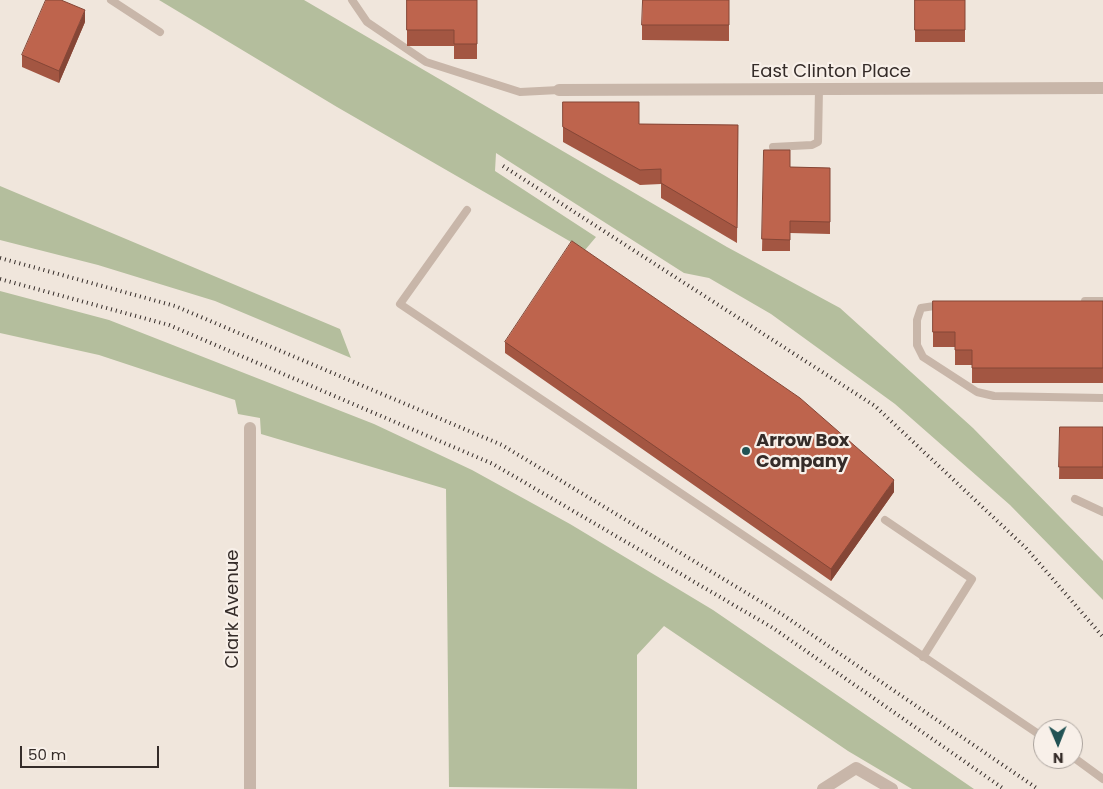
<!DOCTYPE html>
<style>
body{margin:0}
#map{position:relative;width:1103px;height:789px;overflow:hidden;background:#f0e6dc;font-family:Poppins,sans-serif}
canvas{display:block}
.north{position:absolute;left:1033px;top:719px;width:50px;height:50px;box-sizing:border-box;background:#f8f0e9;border:1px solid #aaa29c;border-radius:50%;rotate:179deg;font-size:14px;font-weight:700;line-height:20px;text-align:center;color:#352c29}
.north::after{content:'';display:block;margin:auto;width:18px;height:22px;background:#215254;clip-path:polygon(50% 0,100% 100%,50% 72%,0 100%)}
.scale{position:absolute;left:20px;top:746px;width:139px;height:22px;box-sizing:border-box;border:2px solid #352c29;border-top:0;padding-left:6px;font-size:15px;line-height:18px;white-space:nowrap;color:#352c29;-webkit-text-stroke:4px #f8f0e9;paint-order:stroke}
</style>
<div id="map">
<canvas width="1103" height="789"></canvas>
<div class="north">N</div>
<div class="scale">50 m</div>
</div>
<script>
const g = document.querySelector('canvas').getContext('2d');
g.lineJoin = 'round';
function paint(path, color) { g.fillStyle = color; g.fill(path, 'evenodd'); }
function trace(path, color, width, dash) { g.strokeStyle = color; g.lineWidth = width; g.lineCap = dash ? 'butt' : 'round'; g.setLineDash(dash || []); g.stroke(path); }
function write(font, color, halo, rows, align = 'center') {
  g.font = font + ' Poppins,sans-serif'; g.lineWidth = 4.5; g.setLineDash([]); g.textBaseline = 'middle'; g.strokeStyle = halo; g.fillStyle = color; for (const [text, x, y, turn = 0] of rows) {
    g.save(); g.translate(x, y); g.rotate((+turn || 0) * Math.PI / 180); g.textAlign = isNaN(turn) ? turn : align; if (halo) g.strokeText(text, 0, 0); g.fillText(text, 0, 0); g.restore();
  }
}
paint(new Path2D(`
 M159 0H304L727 247 840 308 973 428 1103 561V600L1010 505 895 404 771 314 709 278 684 273 496 153 495 171 596 237 585 250 337 107Z
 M0 186 340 329 351 358 215 301 98 265 0 240Z
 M0 291 109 320 374 424 472 470 570 524 713 610 974 789H912L848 751 664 626 637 655V789L449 787 446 489 261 434 260 418 238 414 235 400 99 355 0 333Z`), '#b4be9d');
trace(new Path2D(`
 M111 0 160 32
 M352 0 367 22 426 62 520 92 559 90
 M773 147 812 145 818 142 819 89
 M467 210 400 304 1043 737
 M1085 301H1103
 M941 305 921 308 917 320V345L923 357 977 392 994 396 1103 398
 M1075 499 1103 512
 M885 520 972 579 923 657
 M1073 757 1103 779`), '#c8b6a9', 8);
trace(new Path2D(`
 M559 90 1103 88
 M250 789V428
 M823 789 856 768 892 789`), '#c8b6a9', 12);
trace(new Path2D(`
 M503 166 875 406 1026 548 1103 637
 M0 258 175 306 502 445 783 615 1038 789
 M0 279 169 325 493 464 773 628 1004 789`), '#352c29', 4, [1, 4]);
paint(new Path2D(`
 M407 0H477V59H454V46H407Z
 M729 0V41L642 40V25Z
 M915 0H965V42H915Z
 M85 22 59 83 22 67V55Z
 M563 102 639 124 738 125 737 243 661 198V184L640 185 563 142Z
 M764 150 790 167 830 168V234L790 233V251H762Z
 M933 301H1103V383H972V365H955V347H933Z
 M505 342 894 492 831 581 505 353Z
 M1060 427H1103V479H1059Z`), '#a35642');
paint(new Path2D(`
 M85 10V22L59 83V71Z
 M894 480V492L831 581V569Z`), '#854636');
const building = new Path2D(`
 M46 0H61L85 10 59 71 22 55Z
 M407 0H477V44H454V30H407Z
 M643 0H729V25H642Z
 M915 0H965V30H915Z
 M563 102H639V124L738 125 737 228 661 183V169L640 170 563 127Z
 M764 150H790V167L830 168V222L790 221V240L762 239Z
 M572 241 800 398 894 480 831 569 505 342Z
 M933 301H1103V368H972V350H955V332H933Z
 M1060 427H1103V467H1059Z`);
paint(building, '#be644d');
trace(building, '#854636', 1);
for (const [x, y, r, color] of [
 [746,451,5,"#215254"]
]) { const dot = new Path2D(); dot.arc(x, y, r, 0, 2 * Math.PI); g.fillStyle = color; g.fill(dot); trace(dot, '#f8f0e9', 2); }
write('18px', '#352c29', '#f8f0e9', [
 ["East Clinton Place",831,72],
 ["Clark Avenue",233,609,-90]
]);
write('bold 18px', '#352c29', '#f8f0e9', [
 ["Arrow Box",756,441],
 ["Company",756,462]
], 'left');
</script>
